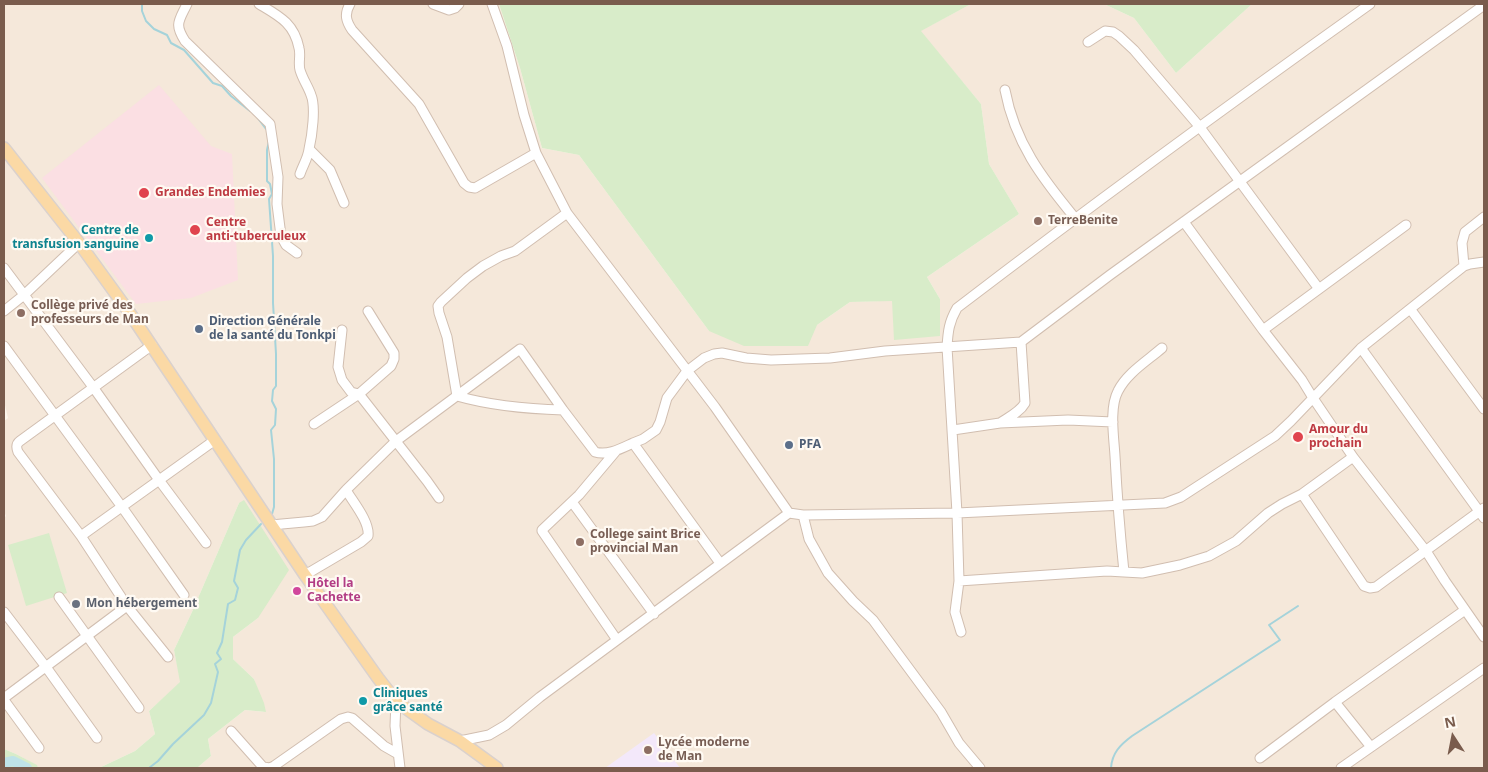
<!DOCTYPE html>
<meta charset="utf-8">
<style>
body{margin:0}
#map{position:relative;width:1488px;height:772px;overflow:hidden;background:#fdf6ec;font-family:"Noto Sans",sans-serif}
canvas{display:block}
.frame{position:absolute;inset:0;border:5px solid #7a5c4d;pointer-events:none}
.north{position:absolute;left:1428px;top:712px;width:50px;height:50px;-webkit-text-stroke:4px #fffaf3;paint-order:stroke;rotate:349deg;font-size:14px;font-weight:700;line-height:20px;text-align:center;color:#7a5c4d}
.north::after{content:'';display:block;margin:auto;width:18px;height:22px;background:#7a5c4d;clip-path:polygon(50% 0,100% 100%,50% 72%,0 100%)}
</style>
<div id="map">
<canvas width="1488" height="772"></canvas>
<div class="frame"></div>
<div class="north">N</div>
</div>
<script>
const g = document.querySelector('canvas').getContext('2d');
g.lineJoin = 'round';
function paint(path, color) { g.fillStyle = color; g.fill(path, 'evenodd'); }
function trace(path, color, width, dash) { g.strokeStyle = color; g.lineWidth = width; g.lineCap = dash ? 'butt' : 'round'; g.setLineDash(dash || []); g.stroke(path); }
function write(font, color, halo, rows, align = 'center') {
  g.font = font + ' "Noto Sans",sans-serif'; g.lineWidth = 4.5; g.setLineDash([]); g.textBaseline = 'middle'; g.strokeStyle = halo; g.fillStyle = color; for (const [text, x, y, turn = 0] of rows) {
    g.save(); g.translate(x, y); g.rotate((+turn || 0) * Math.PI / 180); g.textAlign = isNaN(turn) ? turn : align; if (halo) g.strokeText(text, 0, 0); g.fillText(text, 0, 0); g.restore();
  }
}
paint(new Path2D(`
 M4 4H499L520 68 542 148 579 155 709 331 817 325 850 302 940 299 927 277 1019 214 989 164 981 104 920 31 971 4H1104L1134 18 1176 73 1252 4H1484V768H197L211 756 208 739 245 710 265 712 254 679 233 659V637L258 618 239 503 192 612 174 650 181 682 149 711 155 734 135 751 99 768H38L36 765 16 754 4 749V518L6 516 4 511V421L8 418 4 401Z`), '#f5e8da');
paint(new Path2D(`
 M654 733 680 768H605Z`), '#f3e8fa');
paint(new Path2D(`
 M159 85 211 146 232 154 238 280 191 298 136 304 42 178Z`), '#fbdfe3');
paint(new Path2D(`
 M499 4H971L921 31 981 104 989 164 1019 214 927 277 940 299V336L894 340 892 301 850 302 817 325 808 346H744L709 331 579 155 542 148 520 68Z
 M1104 4H1252L1176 73 1134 18Z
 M244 500 289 570 258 618 233 637V659L254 679 264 703 266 712 245 710 208 739 211 756 197 768H99L135 751 155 734 149 711 180 682 174 650 192 612 239 503Z
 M49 533 67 593 26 606 8 545Z
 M4 749 16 754 37 765 38 768H4Z`), '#d8ecc9');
trace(new Path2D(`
 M142 4V11L146 21 154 29 167 35 171 43 184 50 213 83 222 86 231 96 250 111
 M257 117 266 129
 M269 141 267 150V181L270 184 272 194 269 199 273 256V303L276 354V386L273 390 272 401 276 409 275 425 271 430 274 459V507L272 514
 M149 768 158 761 173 744 204 715 211 703 218 672 215 664 221 659 217 653 222 642 228 604 235 600 238 588 234 581 240 550 246 540 261 524
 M1111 768C1112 753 1120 745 1132 736L1280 640 1269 625 1298 606`), '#a5d3da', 2);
trace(new Path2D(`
 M4 763 13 761 27 768`), '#bfe3e8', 10);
const minor = new Path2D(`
 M187 4C179 21 174 24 185 41L270 124 278 177 277 204 281 236 286 245 297 253
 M259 4C279 16 294 23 299 48 301 55 298 63 300 70 303 80 308 86 311 95 316 107 312 136 309 149 308 158 303 165 300 174
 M350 4C344 14 346 21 352 30L419 104 464 183 469 187 475 188 536 153
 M433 4 449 10 455 8 459 4
 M492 4 507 46 524 115 536 153 567 213 715 407 789 513
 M1088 42 1105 31 1113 32 1119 36 1134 50 1199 126 1319 289
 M1005 90C1015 143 1042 178 1075 218
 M309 149 330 170 344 203
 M1184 222 1263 330 1302 380 1313 398 1353 457 1426 551 1445 581 1484 637
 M1464 266 1462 243 1465 232 1484 217
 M4 268 93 387 159 480 206 543
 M1411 310 1484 409
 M4 311 24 295 79 243
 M342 330 338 367 342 380 351 392 359 394 427 481 439 498
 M1263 330 1406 225
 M152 345 20 441C16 444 16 447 18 452L81 536 127 606 168 657
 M4 346 122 507 184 595
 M1361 348 1484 518
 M563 410C527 409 492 406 457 396L447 337 439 313 438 306 441 302 467 278 483 266 501 256 515 251 567 213
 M1000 423C1009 417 1020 412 1025 403L1021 342
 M314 424 359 394 391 366 394 359V353L368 311
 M953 430 1000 423 1068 420 1113 422
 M633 443 643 439 656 430 660 422 667 398 687 371 704 358 714 354 722 353 746 358 771 360 830 358 885 351 1021 342 1110 275 1484 5
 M616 451 579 495 542 530V531L617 640
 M1302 494 1364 586 1370 588 1376 587 1484 508
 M572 502 654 614
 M803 515 809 539 828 573 853 601 873 620 941 712 959 743 980 768
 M271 525 304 522 313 521 322 517 346 490 396 441 520 349 563 410 595 452C608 456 622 448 633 443L720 563
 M81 536 215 440
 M1124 572 1142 573 1180 565 1209 556 1236 541 1268 513 1282 504 1302 494 1353 457
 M305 575 361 542 368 536C370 522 353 502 346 490
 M959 581 1107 571 1124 572C1120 533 1117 495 1115 456 1114 438 1109 408 1118 391 1127 373 1147 361 1162 348
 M59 597 139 708
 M4 612 46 667 97 738
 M961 632 955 612 959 581 957 513 947 347C948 331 949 322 957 308 1093 204 1231 103 1370 4
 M4 698 127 606
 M4 700 39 748
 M396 701 395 726 400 768
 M1335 702 1371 747
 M231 731 263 767 270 768 274 766 341 719 348 717 352 718 384 746 398 754
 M460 741 489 735 506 725 540 697 789 513 803 515 957 513 1165 503 1181 497 1275 436 1291 421 1361 348 1464 266 1470 264 1484 262
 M1260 758 1335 702 1465 610
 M1341 768 1484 668`);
const major = new Path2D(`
 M4 148 79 243 129 312 305 575 378 678 396 701 428 724 460 741 497 768`);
trace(minor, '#d1beb0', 11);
trace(major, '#dad1cd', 14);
trace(minor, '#fff', 9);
trace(major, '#fbd9a5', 11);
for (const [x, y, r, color] of [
 [144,193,6,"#e0444e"],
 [1038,221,5,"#8d6e63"],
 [195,230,6,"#e0444e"],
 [149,238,5,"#0f9aa8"],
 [21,313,5,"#8d6e63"],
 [199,329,5,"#5c6f8a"],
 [1298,437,6,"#e0444e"],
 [789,445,5,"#5c6f8a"],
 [580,542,5,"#8d6e63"],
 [297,591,5,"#d1479c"],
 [76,604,5,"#6b7280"],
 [363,701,5,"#0f9aa8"],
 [648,750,5,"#8d6e63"]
]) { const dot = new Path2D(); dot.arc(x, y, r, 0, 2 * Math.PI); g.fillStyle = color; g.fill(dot); trace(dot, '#fffaf3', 2); }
write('bold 12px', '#be3a42', '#fffaf3', [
 ["Grandes Endemies",155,193],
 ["Centre",206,223],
 ["anti-tuberculeux",206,237],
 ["Amour du",1309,430],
 ["prochain",1309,444]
], 'left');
write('bold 12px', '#785e54', '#fffaf3', [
 ["TerreBenite",1048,221],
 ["Collège privé des",31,306],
 ["professeurs de Man",31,320],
 ["College saint Brice",590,535],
 ["provincial Man",590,549],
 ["Lycée moderne",658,743],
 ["de Man",658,757]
], 'left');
write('bold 12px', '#0d838f', '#fffaf3', [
 ["Centre de",139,231],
 ["transfusion sanguine",139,245],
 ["Cliniques",373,694,"left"],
 ["grâce santé",373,708,"left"]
], 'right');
write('bold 12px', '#4e5e75', '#fffaf3', [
 ["Direction Générale",209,322],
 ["de la santé du Tonkpi",209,336],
 ["PFA",799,445]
], 'left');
write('bold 12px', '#b23c85', '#fffaf3', [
 ["Hôtel la",307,584],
 ["Cachette",307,598]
], 'left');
write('bold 12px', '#5b616d', '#fffaf3', [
 ["Mon hébergement",86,604]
], 'left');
</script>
